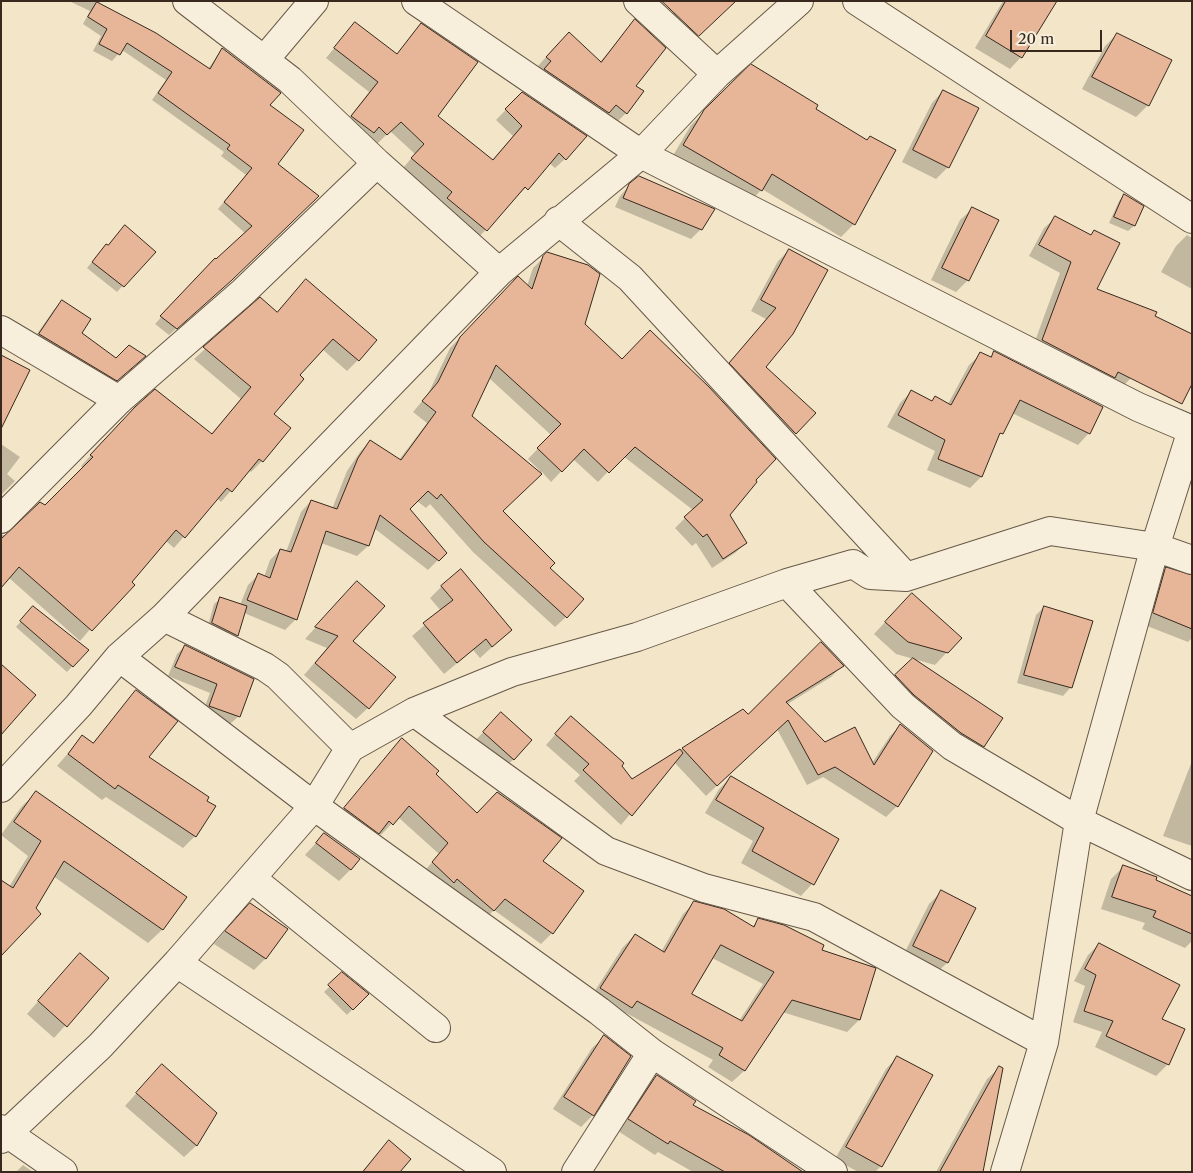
<!DOCTYPE html>
<style>
body{margin:0}
#map{position:relative;width:1193px;height:1173px;overflow:hidden;background:#f3e6c8;font-family:"Libre Caslon Text",serif}
canvas{display:block}
.frame{position:absolute;inset:0;border:2px solid #38281d;pointer-events:none}
.scale{position:absolute;left:1010px;top:30px;width:92px;height:22px;box-sizing:border-box;border:2px solid #38281d;border-top:0;padding-left:6px;font-size:15px;line-height:18px;white-space:nowrap;color:#38281d;-webkit-text-stroke:4px #f7efdb;paint-order:stroke}
</style>
<div id="map">
<canvas width="1193" height="1173"></canvas>
<div class="frame"></div>
<div class="scale">20 m</div>
</div>
<script>
const g = document.querySelector('canvas').getContext('2d');
g.lineJoin = 'round';
function paint(path, color) { g.fillStyle = color; g.fill(path, 'evenodd'); }
function trace(path, color, width, dash) { g.strokeStyle = color; g.lineWidth = width; g.lineCap = dash ? 'butt' : 'round'; g.setLineDash(dash || []); g.stroke(path); }
paint(new Path2D(`
 M69 1H101L98 4 208 69 222 49 269 106 276 164 317 196 224 287 169 335 155 324 208 266 246 234 218 209 246 175 221 156 224 152 152 100 166 80 122 50 112 61 93 51 101 36 83 24 90 11Z
 M685 1 701 32 689 45 662 24Z
 M1003 1H1053L1021 57 1010 69 975 48Z
 M635 21V86L626 113 616 123 536 68 558 44 600 62Z
 M355 23 396 55 421 25 436 116 492 160 513 136 496 120 522 93 565 159 555 168 549 163 476 240 438 208 443 202 403 168 415 154 390 131 377 144 342 127 369 92 326 58Z
 M1117 34 1148 105 1136 117 1082 89 1105 46Z
 M751 66 814 109 854 224 841 237 762 189 748 204 671 159 691 125Z
 M943 91 948 167 936 179 902 162 932 103Z
 M630 185 701 229 691 239 615 207 620 196Z
 M1124 195 1142 207 1134 226 1128 231 1109 223 1119 201Z
 M972 209 968 280 956 292 931 280 960 220Z
 M1056 217 1090 236 1094 232 1096 290 1131 378 1120 389 1031 352 1060 273 1029 256 1044 228Z
 M1187 235 1192 238V289L1161 272 1176 246Z
 M106 245 154 252 117 292 87 268Z
 M789 250 765 367 814 413 784 444 720 374 766 319 751 311 778 261Z
 M544 257 583 324 754 480 728 515 746 543 735 553 712 568 696 543 692 546 675 528 693 510 623 456 598 482 573 459 551 482 542 472 501 511 549 568 566 617 555 627 473 552 430 504 426 508 417 501 408 509 445 553 428 570 374 528 368 546 357 556 321 543 296 619 285 630 244 613 237 636 231 641 207 629 214 604 220 599 240 605 248 585 258 575 264 577 270 560 280 550 286 552 301 512 311 501 332 509 347 471 360 452 370 441 399 460 427 423 413 412 428 394 450 348 508 288 527 286 533 268ZM489 378 551 435 528 459 540 471 539 473 470 416Z
 M306 280 358 360 347 371 322 349 298 375 272 414 262 461 251 472 249 470 221 502 217 498 174 548 166 541 80 641 8 577 1 586V535H6L45 507 83 468 81 466 124 419 211 434 241 399 194 359 260 299 276 313Z
 M62 301 80 333 116 360 135 365 107 390 30 344 53 311Z
 M995 353 1089 433 1078 445 1012 413 996 439 981 477 970 488 927 470 935 451 887 427 900 403 911 392 931 402 948 404 969 365 981 354 990 358Z
 M1 444 20 457 7 474 15 481 1 495Z
 M1166 569 1192 576V638L1188 642 1142 624 1155 580Z
 M357 582 352 641 368 708 356 719 304 675 327 648 305 639Z
 M442 586 511 630 480 658 473 650 444 674 412 636 441 611 430 598Z
 M900 606 947 652 935 665 896 654 874 634Z
 M1044 607 1071 687 1063 696 1017 683 1036 615Z
 M28 613 87 650 67 672 16 627Z
 M185 646 253 680 239 716 230 724 202 714 210 693 168 676 177 654Z
 M913 659 983 746 973 756 886 686Z
 M842 666 831 677 786 705 825 743 872 763 890 736 900 726 897 806 886 817 823 777 807 785 777 729 706 796 674 762 621 825 574 781 580 775 546 745 561 728 620 766 632 781 743 710 748 715Z
 M134 694 147 758 195 836 183 848 106 797 102 800 57 766 82 737 92 744Z
 M489 726 514 759 502 770 472 744Z
 M402 740 477 815 582 891 552 933 541 944 494 910 483 921 422 874 439 854 398 817 381 835 379 833 368 844 334 820Z
 M1192 761V846L1163 836Z
 M731 777 812 884 801 896 741 863 753 841 705 813 719 789Z
 M36 793 185 897 162 930 148 943 53 876 34 909 9 887 28 856 1 835 22 806Z
 M324 834 351 869 339 881 305 855Z
 M1123 867 1192 897V941L1185 948 1142 929 1145 923 1101 909 1111 879Z
 M941 892 974 909 947 963 935 974 902 958 929 904Z
 M695 902 752 927 759 920 820 951 874 969 859 1020 847 1032 782 1012 744 1071 732 1082 708 1067 713 1060 626 1013 619 1019 589 1000 623 947 635 935 661 952 683 914ZM712 958 763 984 739 1021 691 994Z
 M238 916 286 929 265 959 254 970 214 944Z
 M1099 944 1161 1019 1168 1064 1156 1076 1095 1047 1102 1032 1073 1022 1085 986 1074 981 1088 955Z
 M80 954 108 978 54 1038 27 1014Z
 M342 974 367 994 347 1015 324 992Z
 M604 1037 593 1115 581 1127 553 1109 592 1048Z
 M897 1057 881 1166 875 1172H858L835 1159 886 1069Z
 M999 1068 982 1172H936L987 1079Z
 M657 1076 692 1105 801 1172H693L658 1152 655 1155 618 1131 645 1088Z
 M150 1078 216 1113 196 1146 184 1157 125 1106Z
 M389 1142 399 1172H362L377 1154Z
 M23 1165 33 1172H16Z`), '#0003');
const building = new Path2D(`
 M662 1H736L699 36Z
 M1006 1H1057L1022 58 986 36Z
 M97 2 156 33 210 69 222 48 281 93 270 105 304 130 278 164 319 196 232 280 177 329 160 316 215 258 216 259 252 226 224 202 252 168 227 149 230 145 158 93 172 72 127 43 120 55 99 44 107 29 88 17Z
 M635 19 666 48 636 86 644 91 627 114 616 105 609 113 544 69 551 61 546 57 569 32 601 62Z
 M355 22 397 54 421 23 478 62 438 116 493 160 522 126 505 109 522 92 587 136 566 160 559 153 528 190 525 187 487 231 447 198 452 192 411 158 424 144 401 122 387 135 379 127 374 133 351 116 378 82 334 48Z
 M1117 33 1172 60 1149 106 1092 77Z
 M751 64 818 105 816 109 867 140 870 136 896 150 855 225 772 174 762 191 683 145 704 110Z
 M943 90 979 108 949 168 913 150Z
 M639 176 715 209 702 230 623 198 629 184Z
 M1124 194 1144 206 1135 226 1114 217Z
 M972 207 999 220 969 281 942 268Z
 M1055 216 1091 235 1094 230 1120 243 1097 289 1157 312 1155 316 1192 334V384L1182 404 1118 372 1115 378 1042 340 1071 262 1039 245Z
 M125 225 156 252 124 287 92 262 106 244 108 245Z
 M789 249 828 270 793 334 766 367 816 413 796 434 729 363 776 308 761 300Z
 M547 252 588 265 600 274 585 324 622 359 650 330 709 387 776 459 756 480 757 482 730 515 747 543 723 559 707 534 703 537 684 517 703 500 635 447 609 473 584 449 562 472 537 448 561 424 496 365 472 416 542 474 503 511 555 563 550 568 584 599 567 618 484 542 441 494 437 499 428 491 410 509 447 553 439 561 380 515 369 546 326 531 297 620 247 600 258 573 270 578 280 549 291 552 311 500 337 509 358 458 370 440 401 460 436 412 422 401 438 382 460 337 518 276 532 289 543 256Z
 M306 279 377 340 359 361 333 339 300 375 304 379 274 414 291 428 263 462 259 459 232 492 227 488 185 538 176 530 132 582 135 585 92 631 19 567 1 588V539L40 502 45 505 93 457 90 455 135 407 155 389 212 434 251 387 203 347 260 297 277 312Z
 M62 300 91 319 82 333 116 358 129 345 146 356 117 381 39 334Z
 M994 351 1103 407 1090 434 1020 400 1003 434 1000 433 982 477 938 459 945 440 898 415 911 390 932 401 935 396 951 405 980 352 991 357Z
 M1 355 30 370 1 429Z
 M1166 567 1192 575V629L1153 613Z
 M461 569 512 630 492 647 486 639 457 663 423 623 453 600 441 586Z
 M357 581 385 606 353 641 396 677 369 709 315 663 338 636 315 627Z
 M912 593 962 638 948 653 908 642 885 622Z
 M220 597 247 606 238 636 212 623Z
 M33 606 89 650 73 667 20 621Z
 M1044 606 1093 621 1072 688 1024 675Z
 M821 642 844 666 786 702 825 742 855 727 874 765 900 724 933 751 898 807 835 767 818 775 788 720 717 786 682 748 743 709 748 714Z
 M185 645 254 679 240 717 209 706 217 684 175 667Z
 M913 658 1003 718 984 747 961 733 914 695 895 675Z
 M1 664 36 695 1 735Z
 M136 690 178 721 149 757 209 797 207 801 216 806 196 837 118 785 115 789 68 754 82 735 93 743Z
 M501 712 532 740 514 760 483 732Z
 M571 716 624 763 622 766 632 779 680 749 683 753 632 816 583 770 589 764 555 734Z
 M402 738 439 771 436 774 477 813 497 792 562 838 543 861 584 891 553 934 505 899 494 911 457 879 454 883 432 862 448 843 409 806 393 825 389 821 379 834 344 808Z
 M731 776 839 839 814 885 752 851 764 828 716 800Z
 M36 791 187 897 163 930 64 861 36 908 41 914 1 956V880L13 888 41 841 14 822Z
 M324 833 360 859 351 870 316 843Z
 M1123 865 1157 877 1156 880 1192 896V934L1153 917 1156 911 1112 897Z
 M941 890 976 908 948 963 913 946Z
 M694 901 724 909 754 927 758 918 784 925 824 945 822 950 876 968 860 1020 792 1000 745 1071 719 1055 723 1048 637 1001 632 1008 600 988 635 934 664 952ZM721 945 774 972 742 1021 692 994Z
 M250 903 288 929 266 959 225 931Z
 M1099 943 1180 985 1162 1019 1185 1029 1169 1065 1106 1036 1113 1021 1084 1011 1096 975 1085 969Z
 M80 953 109 978 67 1027 38 1001Z
 M342 972 369 994 353 1010 328 985Z
 M604 1035 631 1056 594 1116 564 1097Z
 M897 1056 933 1075 882 1167 846 1147Z
 M162 1064 217 1113 197 1146 136 1093Z
 M999 1066 1003 1068 983 1172H940Z
 M657 1075 696 1101 693 1105 749 1135 803 1172H725L670 1141 668 1144 628 1119Z
 M389 1140 411 1159 400 1172H363Z`);
paint(building, '#e7b699');
trace(building, '#38281d', 1);
const minor = new Path2D(`
 M187 1 290 80 377 163
 M416 1 641 154 1138 407 1192 430
 M638 1 717 74
 M857 1 1192 219
 M265 59 314 1
 M558 221 630 278 906 577
 M1 330 119 400
 M1 519 119 400 243 292 377 163 499 272
 M787 583 903 706 952 746 1079 821 1192 876
 M164 617 265 667 278 676 350 748
 M119 657 314 806 599 1011 652 1053 833 1172
 M414 712 606 851 704 888 814 917 1044 1042
 M1 788 78 706 119 657 164 617 499 272 641 154 717 74 799 1
 M252 879 436 1028
 M177 963 492 1172
 M1 1129 63 1172
 M1 1139 100 1046 177 963 314 806 350 748 414 712 512 672 637 637 787 583 853 564 870 575 906 577 1050 531 1155 547 1192 560
 M576 1172 652 1053
 M1005 1172 1044 1042 1079 821 1155 547 1192 430`);
trace(minor, '#675848', 30);
trace(minor, '#f7efdb', 28);
</script>
